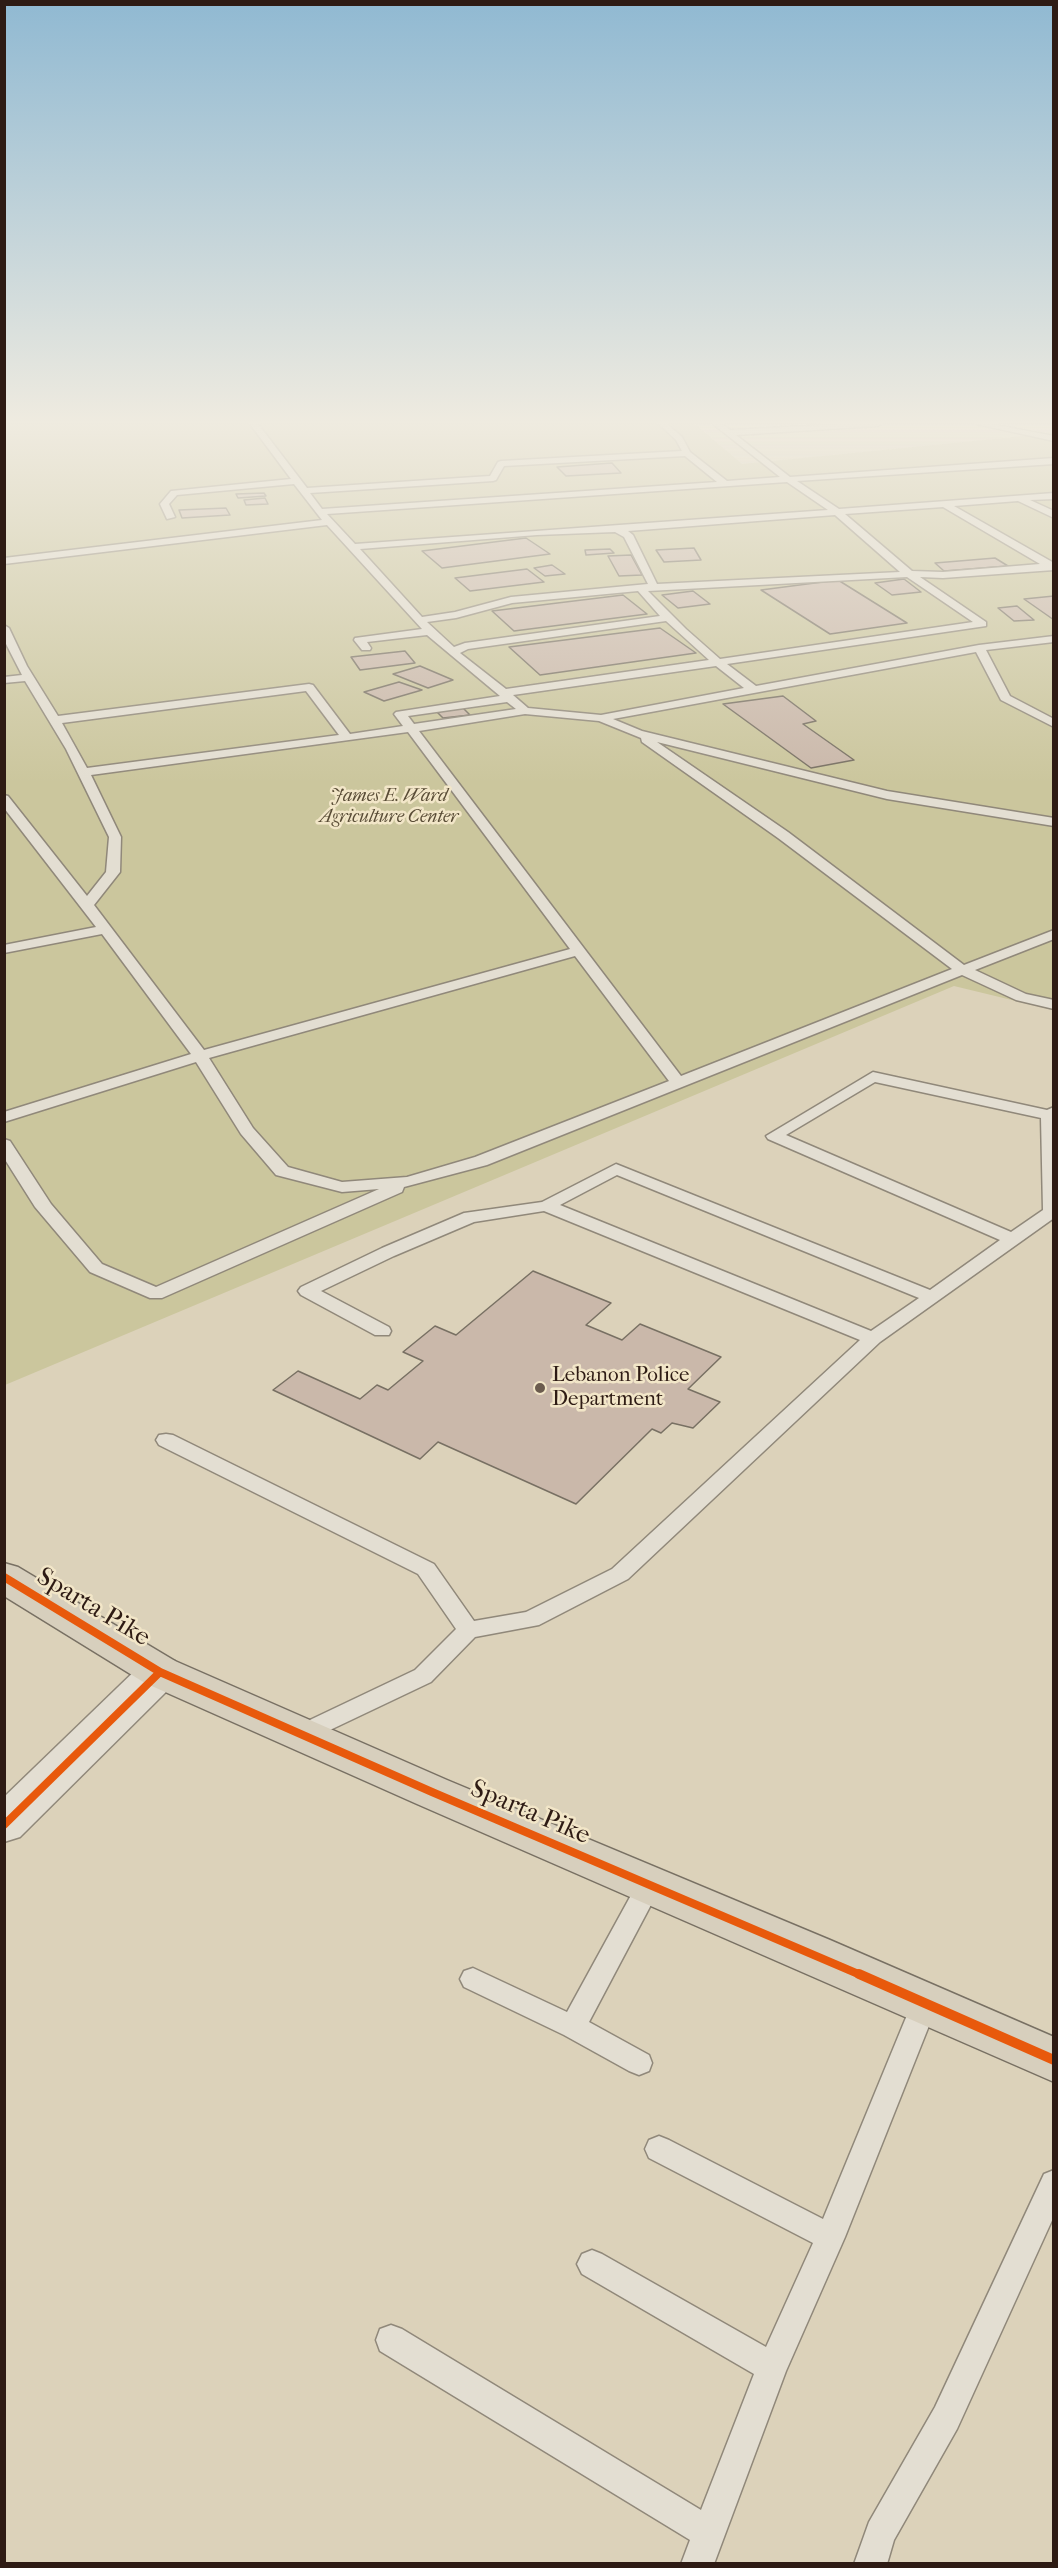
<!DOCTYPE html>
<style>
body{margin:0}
#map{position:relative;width:1058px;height:2568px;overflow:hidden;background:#dcd2ba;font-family:"IM FELL French Canon",serif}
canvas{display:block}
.frame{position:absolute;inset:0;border:6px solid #2e1b14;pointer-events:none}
</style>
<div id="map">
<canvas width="1058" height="2568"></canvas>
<div class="frame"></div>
</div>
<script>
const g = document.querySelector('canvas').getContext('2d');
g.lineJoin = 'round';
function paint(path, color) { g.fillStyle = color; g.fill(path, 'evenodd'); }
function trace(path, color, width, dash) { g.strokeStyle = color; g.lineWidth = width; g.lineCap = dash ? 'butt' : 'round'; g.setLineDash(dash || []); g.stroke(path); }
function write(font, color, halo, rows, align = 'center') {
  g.font = font + ' "IM FELL French Canon",serif'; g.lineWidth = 5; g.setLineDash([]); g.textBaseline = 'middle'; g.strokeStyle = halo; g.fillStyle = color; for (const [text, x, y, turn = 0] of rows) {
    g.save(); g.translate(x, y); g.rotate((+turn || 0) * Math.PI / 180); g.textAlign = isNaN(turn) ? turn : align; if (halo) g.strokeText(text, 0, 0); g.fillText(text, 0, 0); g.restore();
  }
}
paint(new Path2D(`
 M5 424H695L742 464 1053 433V1010L954 986 5 1385Z`), '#cbc69d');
const building = new Path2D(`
 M612 463 621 473 566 476 557 467Z
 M264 493 266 496 238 498 236 494Z
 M265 498 268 504 246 505 244 500Z
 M226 508 230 515 182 518 179 510Z
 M526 538 550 554 442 568 422 551Z
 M694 548 701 560 664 562 656 550Z
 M610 549 614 553 586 555 585 550Z
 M631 555 642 575 619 576 608 556Z
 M995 558 1008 566 944 571 935 563Z
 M552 565 565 574 545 576 534 568Z
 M527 569 544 582 470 591 455 578Z
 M904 579 921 592 892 595 875 583Z
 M838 580 907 623 830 634 761 590Z
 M693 591 710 604 678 608 662 595Z
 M623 595 647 614 514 631 492 611Z
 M1054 596V620L1024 599Z
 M1017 606 1034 620 1014 621 998 608Z
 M660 628 696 653 540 675 509 647Z
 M405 651 415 663 360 670 351 657Z
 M420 666 453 680 428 688 393 674Z
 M399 682 422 690 384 701 364 692Z
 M783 696 816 721 803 724 854 760 811 768 723 704Z
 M462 707 470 715 443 718 436 711Z
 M533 1271 611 1303 586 1325 622 1340 640 1324 721 1357 688 1389 720 1402 693 1428 672 1423 661 1433 652 1429 576 1504 438 1442 420 1459 273 1390 298 1371 360 1399 377 1385 388 1390 423 1361 403 1352 435 1326 456 1335Z`);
paint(building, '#cab8aa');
trace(building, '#787063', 1.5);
const service = new Path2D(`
 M250 424H258L307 488 490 476 498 462 501 461 682 451 676 440 659 424H667L682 437 690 452 727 481 780 477 713 424H722L730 430 842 424H881L877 426 736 435 790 477 1054 458V464L797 481 839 509 1054 493V499L1030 500 1054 511V518L1018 501 954 506 1054 563V570L943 578 920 577 986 622V626L727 664 756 686 979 645 1054 636V642L986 650 1010 696 1054 719V727L1001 700 976 652 613 719 642 731 887 791 1054 818V826L887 799 657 742 788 832 964 965 1054 930V939L975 970 1026 994 1054 1000V1009L1016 1000 962 975 487 1165 404 1187 402 1192 162 1298H150L90 1272 35 1207 4 1158V1139L10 1141 51 1204 102 1264 156 1287 379 1189 342 1192 276 1175 241 1134 196 1062 4 1122V1112L191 1054 102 934 4 953V945L96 927 4 808V795L8 796 87 896 106 872 109 837 66 749 25 681 4 683V677L22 675 4 640V625L9 628 27 666 58 716 309 684 313 685 350 734 403 726 394 714 396 712 500 696 427 635 367 642 371 648 370 650H362L354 640 355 638 422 629 327 525 4 564V558L322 520 294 484 177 495 169 504 175 517 167 519 160 504 171 491 291 479ZM685 456 717 482 322 509 310 493 493 481 496 480 504 466ZM787 482 828 510 355 544 327 514ZM943 507 1040 564 943 572 912 571 845 514ZM835 515 900 572 657 584 633 535 628 531ZM615 532 624 537 648 584 511 597 455 612 422 617 360 549 537 535ZM907 577 973 622 720 659 686 629 648 591ZM638 591 660 616 465 643 454 647 427 622 456 618 512 603ZM666 621 709 660 506 689 460 653 468 649ZM716 666 744 688 601 715 528 708 513 695ZM306 691 339 735 87 768 62 723ZM507 702 516 709 414 724 408 716ZM525 714 599 721 641 738 642 742 778 838 952 969 681 1076 419 731ZM408 732 570 949 204 1050 94 905 120 872 121 837 91 775ZM575 956 669 1081 475 1157 407 1177 342 1182 288 1167 253 1128 209 1058Z
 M976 424H991L1054 436V441Z
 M873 1072 1047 1110 1054 1107V1218L880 1342 628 1579 539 1625 475 1637 431 1682 309 1740 301 1743 293 1740 289 1734 293 1728 415 1670 456 1629 418 1574 159 1445 156 1440 159 1435 166 1434 173 1435 434 1564 474 1621 526 1612 612 1569 860 1340 544 1211 474 1222 394 1256 321 1291 389 1327 391 1331 389 1335H375L301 1295 298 1291 301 1287 382 1248 464 1213 542 1202 616 1164 930 1290 1000 1240 768 1139 766 1136ZM875 1082 1041 1118 1043 1210 1011 1232 786 1135ZM617 1175 919 1298 871 1331 560 1205Z
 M650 1874 659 1877 662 1884 589 2022 649 2055 652 2063 649 2071 639 2075 629 2071 564 2035 464 1987 460 1979 464 1971 473 1968 567 2012 641 1877Z
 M925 1992 934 1995 938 2003 845 2237 786 2371 714 2564H681L690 2540 380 2351 376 2340 380 2329 391 2325 402 2329 701 2510 754 2374 582 2274 577 2264 582 2254 592 2250 602 2254 766 2347 813 2243 649 2158 645 2149 649 2140 659 2136 669 2140 823 2219 912 2003 916 1995Z
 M1054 2170V2216L957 2429 894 2540 887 2564H854L869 2522 935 2407 1044 2174Z`);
const minor = new Path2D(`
 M160 1657 175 1661 181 1672 175 1683 20 1837 4 1842V1797L145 1661Z`);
const primary = new Path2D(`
 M4 1563 18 1567 175 1661 447 1780 830 1940 1054 2037V2082L417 1804 145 1683 4 1596Z`);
trace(service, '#90887a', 3);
trace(minor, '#90887a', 3);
trace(primary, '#787063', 3);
paint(service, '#e3ded2');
paint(minor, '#e3ded2');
paint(primary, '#d7cfbd');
trace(new Path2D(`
 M4 1577 160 1672 432 1792 863 1976
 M4 1825 160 1672`), '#e8590c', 8);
trace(new Path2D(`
 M859 1974 1054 2060`), '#e8590c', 10);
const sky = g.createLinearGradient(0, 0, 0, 783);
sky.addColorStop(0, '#90b9d2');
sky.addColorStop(0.54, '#efebe0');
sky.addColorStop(1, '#efebe000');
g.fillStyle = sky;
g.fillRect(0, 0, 1058, 783);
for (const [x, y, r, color] of [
 [540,1388,6,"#6b5b4e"]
]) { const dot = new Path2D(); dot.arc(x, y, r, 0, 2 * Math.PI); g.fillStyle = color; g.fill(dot); trace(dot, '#f2e6c8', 2); }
write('italic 18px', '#594c36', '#f2e6c8', [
 ["James E. Ward",389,797],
 ["Agriculture Center",389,818]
]);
write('21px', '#2e1b14', '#f2e6c8', [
 ["Lebanon Police",552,1376],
 ["Department",552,1400]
], 'left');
write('26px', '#2e1b14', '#f2e6c8', [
 ["Sparta Pike",93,1608,31],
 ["Sparta Pike",530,1813,23]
]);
</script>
